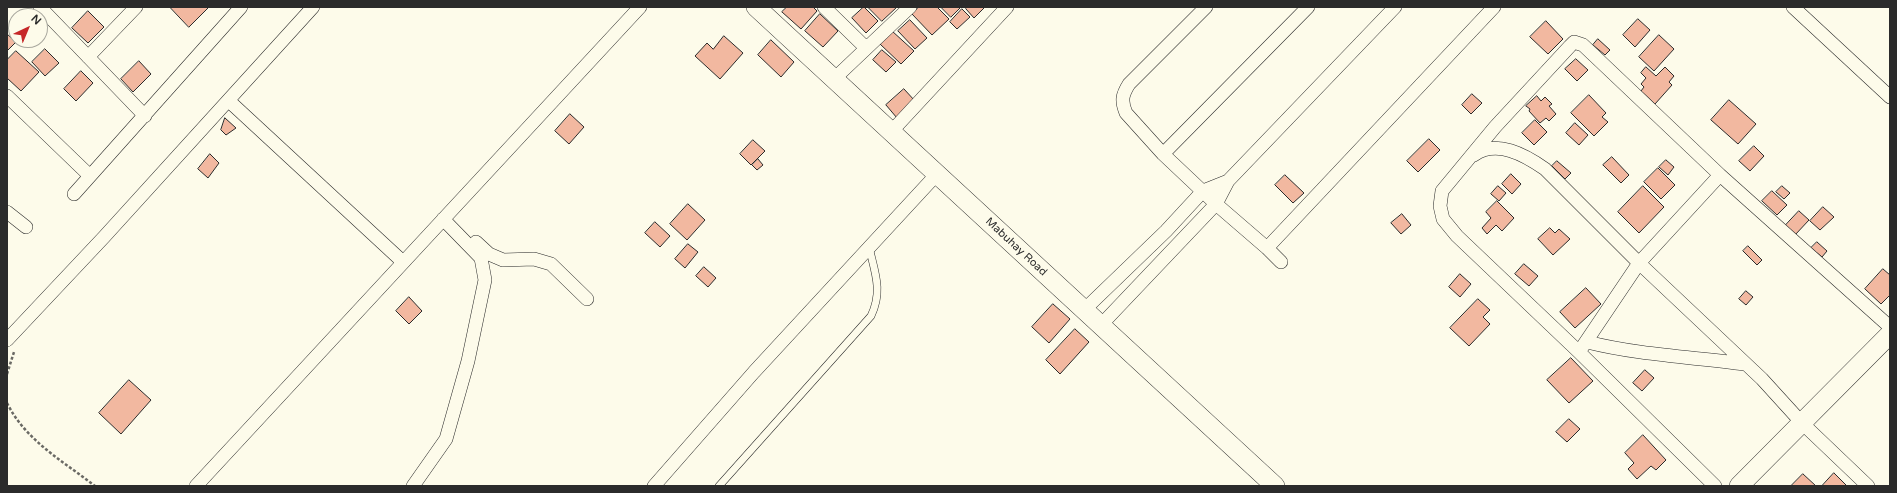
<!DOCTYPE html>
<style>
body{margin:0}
#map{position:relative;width:1897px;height:493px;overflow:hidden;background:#fdfbea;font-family:"Varela Round",sans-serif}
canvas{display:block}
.frame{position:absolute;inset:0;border:8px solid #2b2b2b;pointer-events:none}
.north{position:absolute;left:8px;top:8px;width:40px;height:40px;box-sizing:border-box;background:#fdfbea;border:1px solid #a9a89e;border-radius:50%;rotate:44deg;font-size:11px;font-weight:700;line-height:16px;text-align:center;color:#2b2b2b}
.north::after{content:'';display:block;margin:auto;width:14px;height:18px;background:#c62828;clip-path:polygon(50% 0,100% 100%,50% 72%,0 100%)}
</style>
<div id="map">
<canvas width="1897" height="493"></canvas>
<div class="frame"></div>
<div class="north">N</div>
</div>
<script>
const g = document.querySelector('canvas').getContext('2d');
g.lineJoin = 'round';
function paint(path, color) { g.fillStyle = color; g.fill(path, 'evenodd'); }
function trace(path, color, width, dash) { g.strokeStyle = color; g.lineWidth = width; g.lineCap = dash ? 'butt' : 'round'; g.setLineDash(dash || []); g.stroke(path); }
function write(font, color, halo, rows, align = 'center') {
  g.font = font + ' "Varela Round",sans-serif'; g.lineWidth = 3; g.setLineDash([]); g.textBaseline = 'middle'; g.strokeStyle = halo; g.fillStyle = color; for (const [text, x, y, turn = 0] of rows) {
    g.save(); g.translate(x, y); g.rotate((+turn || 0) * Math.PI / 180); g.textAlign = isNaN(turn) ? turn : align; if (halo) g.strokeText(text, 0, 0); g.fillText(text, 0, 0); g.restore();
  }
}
const building = new Path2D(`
 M170 7H209L189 27Z
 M787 7H813L817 11 801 29 782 12Z
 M864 7 878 21 866 33 852 18Z
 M868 7H897L882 21Z
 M919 7H937L949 19 932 35 912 14Z
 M941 7H961L951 17Z
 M967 7H983L984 8 974 18 966 9Z
 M962 9 970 17 957 29 950 22Z
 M88 11 104 27 88 43 72 28Z
 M820 14 838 31 823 47 805 31Z
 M1638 19 1650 30 1635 47 1623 35Z
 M910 20 927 38 915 49 898 31Z
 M1546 21 1563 39 1548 54 1530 37Z
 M892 31 914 51 901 64 880 44Z
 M7 34 16 42 7 51Z
 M1659 35 1674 49 1654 71 1639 57Z
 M724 36 743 53 720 79 695 56 707 43 713 49Z
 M1598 39 1610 50 1605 55 1593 45Z
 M771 40 794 62 781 77 758 55Z
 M45 49 59 63 45 76 32 62Z
 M882 50 896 62 886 72 873 60Z
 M16 51 39 72 21 91 7 78V60Z
 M1576 59 1588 70 1577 81 1565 69Z
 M139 61 151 74 133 92 121 79Z
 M1646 67 1656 76 1665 67 1674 76 1669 82 1672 85 1655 104 1641 91 1644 87 1641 84 1646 78 1641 73Z
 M81 71 93 83 76 101 64 89Z
 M904 89 915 101 897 118 886 105Z
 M1472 94 1482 103 1471 114 1462 105Z
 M1589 95 1606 113 1602 117 1608 122 1594 136 1571 113Z
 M1537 96 1541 101 1545 97 1552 104 1549 106 1556 114 1549 121 1546 118 1540 123 1529 111 1530 109 1526 106Z
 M1729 100 1756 124 1738 144 1711 120Z
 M570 114 584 127 569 144 555 131Z
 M225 118 236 128 226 135 221 130Z
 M1535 120 1547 132 1534 145 1522 133Z
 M1575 123 1588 135 1579 145 1566 133Z
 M1429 139 1440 150 1418 172 1407 161Z
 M753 140 765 151 751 165 740 154Z
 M1754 146 1764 156 1750 171 1739 161Z
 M210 154 219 163 208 178 198 169Z
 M1612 157 1629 175 1621 183 1603 165Z
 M758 159 763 165 757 170 752 165Z
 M1666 160 1674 167 1668 175 1659 167Z
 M1557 161 1571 173 1565 179 1552 166Z
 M1658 168 1675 185 1661 199 1644 182Z
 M1511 174 1521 184 1512 194 1502 184Z
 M1285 175 1304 193 1293 203 1275 185Z
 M1498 186 1506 193 1499 201 1491 194Z
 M1643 186 1664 207 1639 233 1618 212Z
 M1782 186 1790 193 1784 199 1776 192Z
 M1772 191 1787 205 1777 215 1762 201Z
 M1497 201 1514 218 1502 231 1496 225 1487 234 1482 228 1491 218 1486 212Z
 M688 204 705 220 687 240 670 224Z
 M1823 207 1834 217 1820 230 1810 221Z
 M1799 211 1809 220 1795 235 1785 226Z
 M1402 214 1411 225 1401 234 1391 223Z
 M655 222 670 236 660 247 645 233Z
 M1550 228 1555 233 1559 229 1570 239 1553 255 1538 239Z
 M1817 242 1827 251 1822 257 1811 248Z
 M688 244 698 252 685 268 675 259Z
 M1748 246 1762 260 1757 265 1743 251Z
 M1524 264 1538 276 1529 286 1515 274Z
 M704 267 716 278 708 287 696 276Z
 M1883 269 1890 275V295L1881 304 1865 289Z
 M1460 274 1471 284 1460 297 1449 287Z
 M1586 288 1601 304 1575 328 1560 312Z
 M1746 291 1753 297 1746 305 1739 299Z
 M409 297 422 311 409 324 396 311Z
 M1478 299 1490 310 1483 317 1490 324 1469 346 1450 328Z
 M1053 304 1070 319 1049 343 1032 327Z
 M1075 329 1089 342 1060 374 1046 360Z
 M1571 358 1593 381 1569 403 1547 380Z
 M1645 370 1654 378 1642 391 1633 383Z
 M129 380 151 400 121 434 99 413Z
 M1569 419 1580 429 1567 442 1556 432Z
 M1643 435 1666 460 1656 470 1651 466 1637 479 1628 469 1634 463 1625 453Z
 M1834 473 1847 486H1822Z
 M1803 474 1816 486H1791Z`);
paint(building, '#f2b8a0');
trace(building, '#2b2b2b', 1);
const lane = new Path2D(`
 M719 486 871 316C883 291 875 273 869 247`);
const street = new Path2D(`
 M40 7 145 116
 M824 7 866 48
 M1206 7 1129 84C1122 95 1121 101 1126 113L1163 154 1216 204 1267 248
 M1793 7 1890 97
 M88 57 136 7
 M834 79 910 7
 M7 96 90 176
 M229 101 403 262
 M891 132 1007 7
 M1163 154 1308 7
 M1474 155C1497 139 1525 155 1545 169L1639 263 1762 379 1802 423 1868 486
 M74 194 241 7
 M7 212 26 227
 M476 242 489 254 503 260 534 259 551 264 587 299
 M1281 262 1267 248 1494 7
 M1084 310 1166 231 1203 191 1228 181
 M1101 325 1216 204 1228 181 1395 7
 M7 340 104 237 313 7
 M1587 342C1639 355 1692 357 1745 364
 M1579 352 1639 263 1720 175
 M196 486 640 7
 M413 486 446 439 468 361 485 280 481 258 443 219
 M654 486 754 372 937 174
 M1715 486 1579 352 1457 236 1443 219 1440 206 1442 191 1495 127 1570 46 1574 42 1583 45 1720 175 1890 327`);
const secondary = new Path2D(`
 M756 7 1275 486
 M1739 486 1890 334`);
trace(lane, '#2b2b2b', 8);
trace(street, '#2b2b2b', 14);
trace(secondary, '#2b2b2b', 20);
trace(new Path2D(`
 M7 374 14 352
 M7 403C26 441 63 461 95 486`), '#6a6964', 2.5, [3, 2]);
trace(lane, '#fdfbea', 7);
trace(street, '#fdfbea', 13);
trace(secondary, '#fdfbea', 19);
write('11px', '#2b2b2b', '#fdfbea', [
 ["Mabuhay Road",1016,247,43]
]);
</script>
